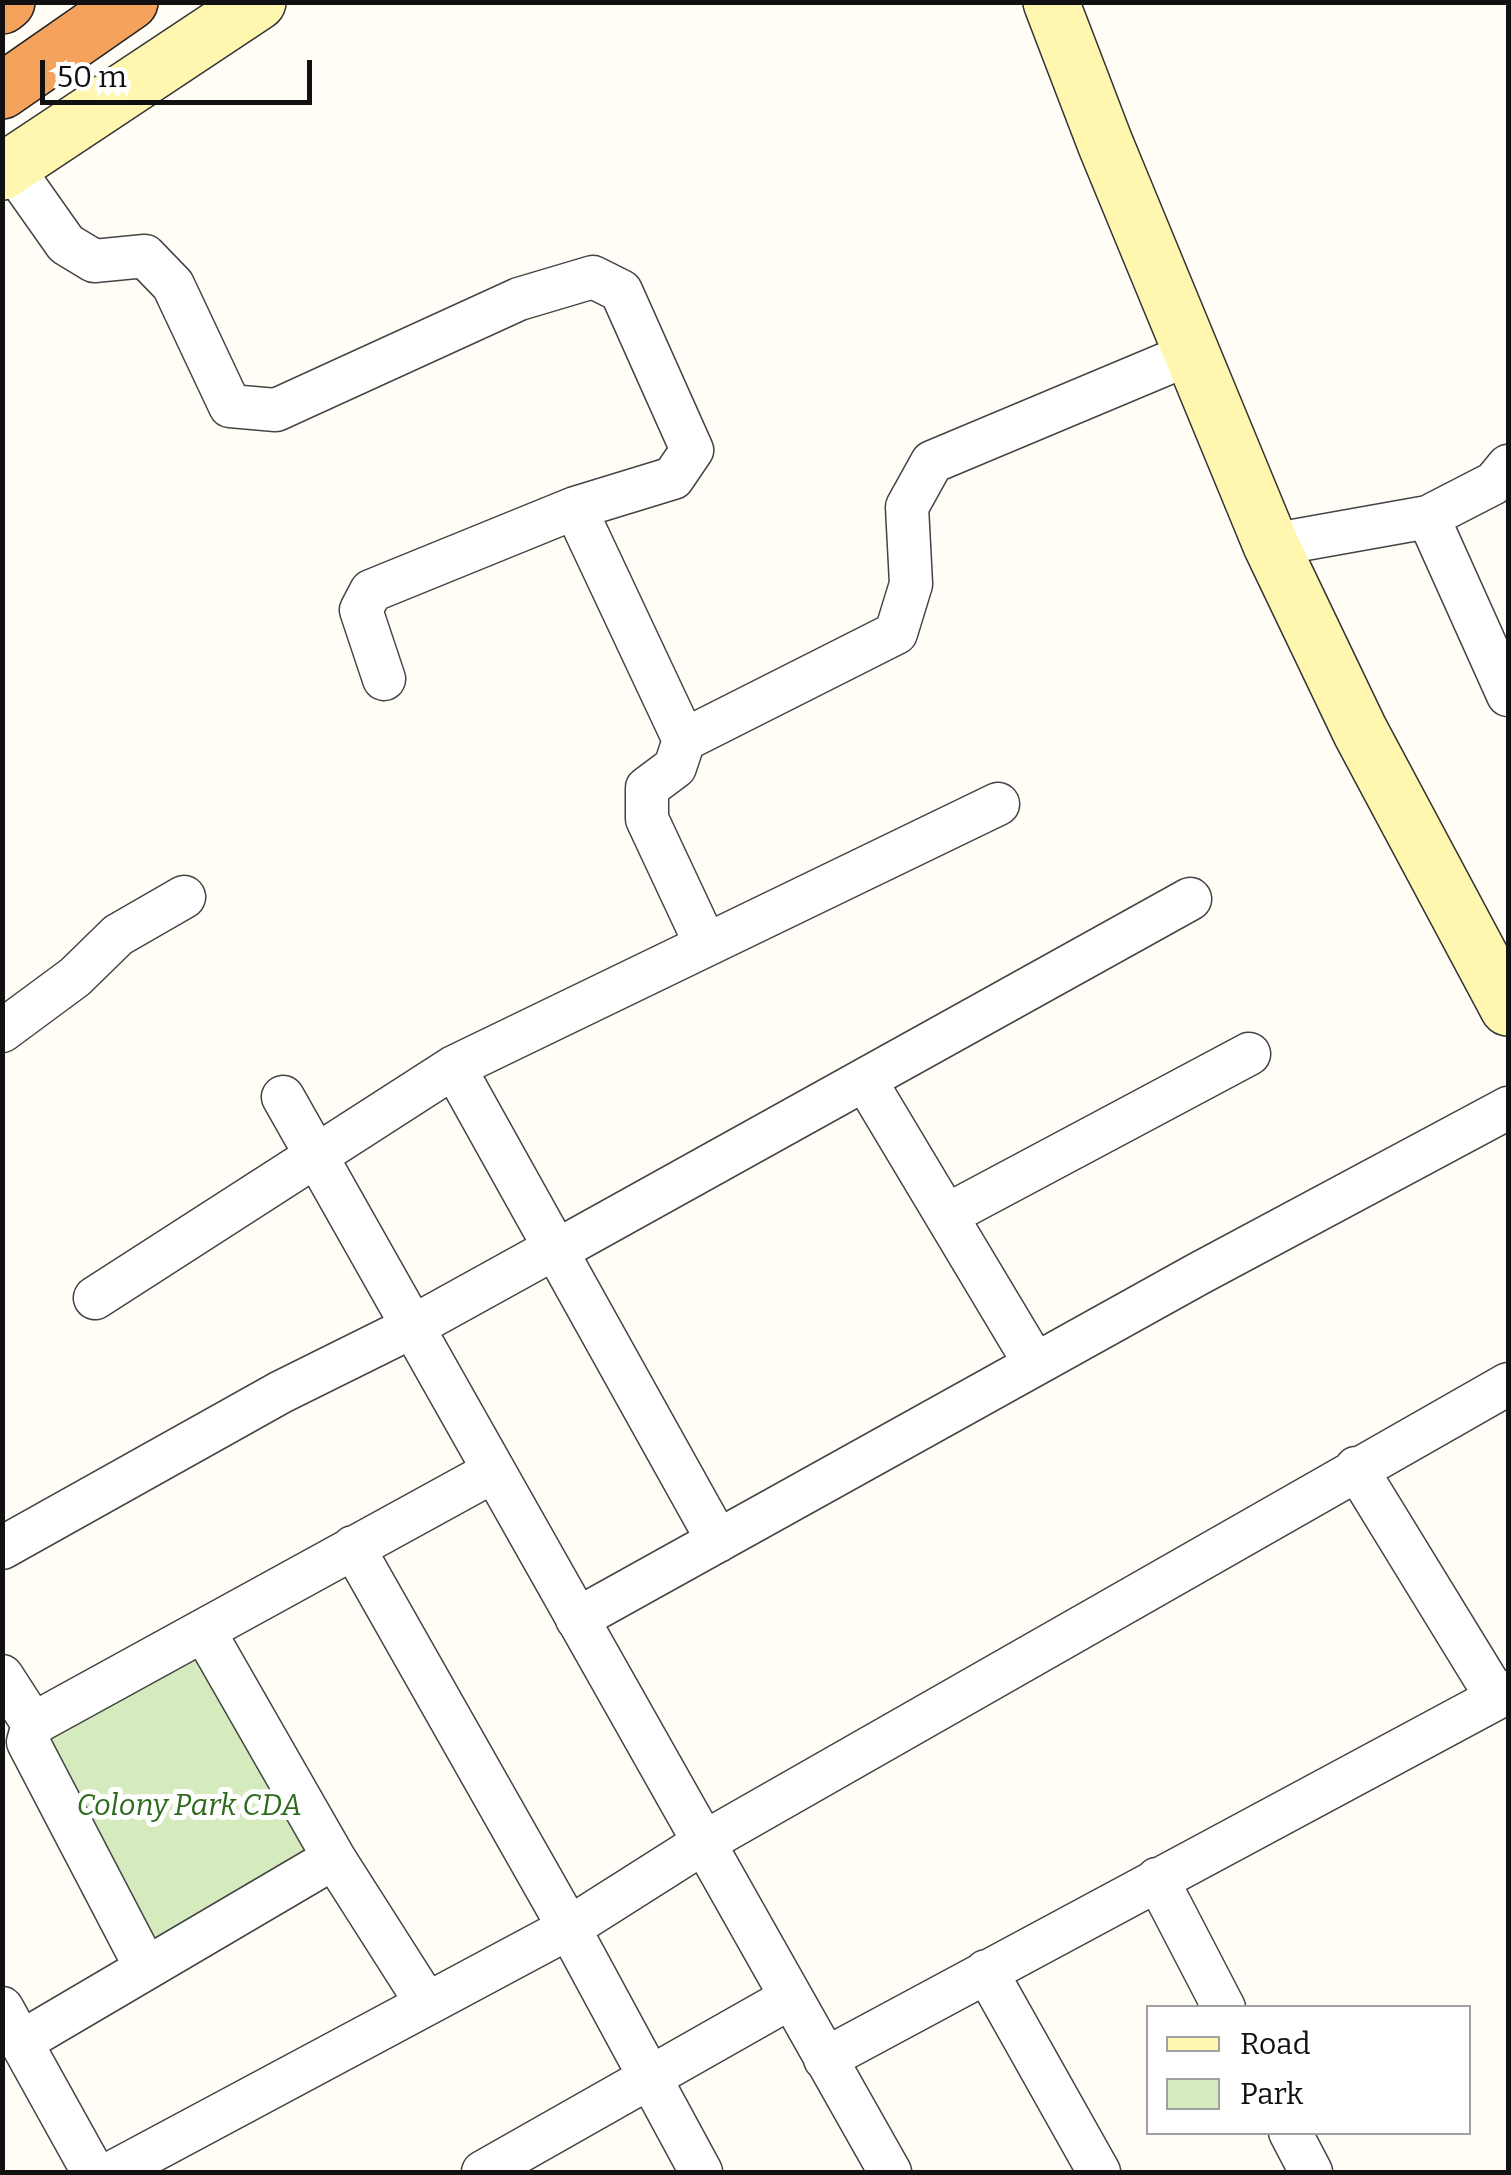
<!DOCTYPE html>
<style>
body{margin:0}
#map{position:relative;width:1511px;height:2175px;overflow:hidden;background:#fffdf5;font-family:Bitter,serif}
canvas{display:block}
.frame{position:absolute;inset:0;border:5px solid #111;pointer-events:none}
.legend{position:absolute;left:1146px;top:2005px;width:325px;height:130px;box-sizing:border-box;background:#fff;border:2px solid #a0a0a0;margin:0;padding:12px 18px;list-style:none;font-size:30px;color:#111}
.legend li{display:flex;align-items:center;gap:20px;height:50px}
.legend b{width:50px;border:2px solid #a0a0a0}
.scale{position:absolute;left:40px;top:60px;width:272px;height:45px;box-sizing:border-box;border:5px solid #111;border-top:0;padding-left:12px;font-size:30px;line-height:35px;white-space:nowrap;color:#111;-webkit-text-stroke:8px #fff;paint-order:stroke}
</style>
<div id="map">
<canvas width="1511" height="2175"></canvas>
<div class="frame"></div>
<ul class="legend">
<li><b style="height:12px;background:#fff6b0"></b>Road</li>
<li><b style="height:28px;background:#d5ebbd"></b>Park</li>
</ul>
<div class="scale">50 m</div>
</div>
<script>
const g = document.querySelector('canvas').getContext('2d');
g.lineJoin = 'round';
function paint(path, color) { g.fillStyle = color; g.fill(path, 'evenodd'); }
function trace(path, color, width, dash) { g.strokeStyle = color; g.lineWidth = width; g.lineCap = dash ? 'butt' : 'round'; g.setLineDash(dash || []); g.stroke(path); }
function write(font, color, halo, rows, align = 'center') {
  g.font = font + ' Bitter,serif'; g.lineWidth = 10; g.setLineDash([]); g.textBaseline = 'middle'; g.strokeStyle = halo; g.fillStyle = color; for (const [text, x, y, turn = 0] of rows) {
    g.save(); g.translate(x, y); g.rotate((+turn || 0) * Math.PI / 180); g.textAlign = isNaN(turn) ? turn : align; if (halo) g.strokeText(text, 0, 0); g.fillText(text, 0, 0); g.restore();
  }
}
paint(new Path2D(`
 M192 1637 326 1843 151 1944 48 1739Z`), '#d5ebbd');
const street = new Path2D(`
 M11 166 66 244 94 261 145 256 173 285 230 406 276 410 519 299 593 277 621 291 692 450 673 478 575 508 684 740 675 767 647 788V819L706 945
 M1428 517 1494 483 1508 466
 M1271 545 1428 517 1508 695
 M384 679 361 610 371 591 575 508
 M684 740 896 633 911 584 907 507 932 462 1192 353
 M2 1031 75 977 118 935 184 897
 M454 1067 718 1541
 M865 1080 1035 1364
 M283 1097 890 2172
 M947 1215 1249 1054
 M95 1298 454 1067 998 804
 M1356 1468 1497 1698
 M353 1547 569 1928 701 2172
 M2 1548 281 1392 412 1327 555 1248 556 1251 1190 899
 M577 1619 1198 1274 1508 1108
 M2 1676 33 1724 494 1471
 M33 1724 28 1742 146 1968
 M334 1858 427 2004
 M1157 1879 1224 2008
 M986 1971 1099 2172
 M2 2008 93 2172
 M21 2042 334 1858 204 1631
 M825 2059 1508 1692
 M1290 2132 1311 2172
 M113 2172 569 1928 703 1843 1508 1384
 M483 2172 790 1998`);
const secondary = new Path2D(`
 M1051 2 1105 143 1271 545 1360 731 1508 1008
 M2 172 258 2`);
const highway = new Path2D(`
 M2 6 7 2
 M2 91 130 2`);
trace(street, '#444', 45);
trace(secondary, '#333', 58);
trace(highway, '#222', 58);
trace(street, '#fff', 42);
trace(secondary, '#fff6b0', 55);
trace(highway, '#f5a25d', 55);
write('italic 30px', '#2f6b1f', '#fff', [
 ["Colony Park CDA",189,1807]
]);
</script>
